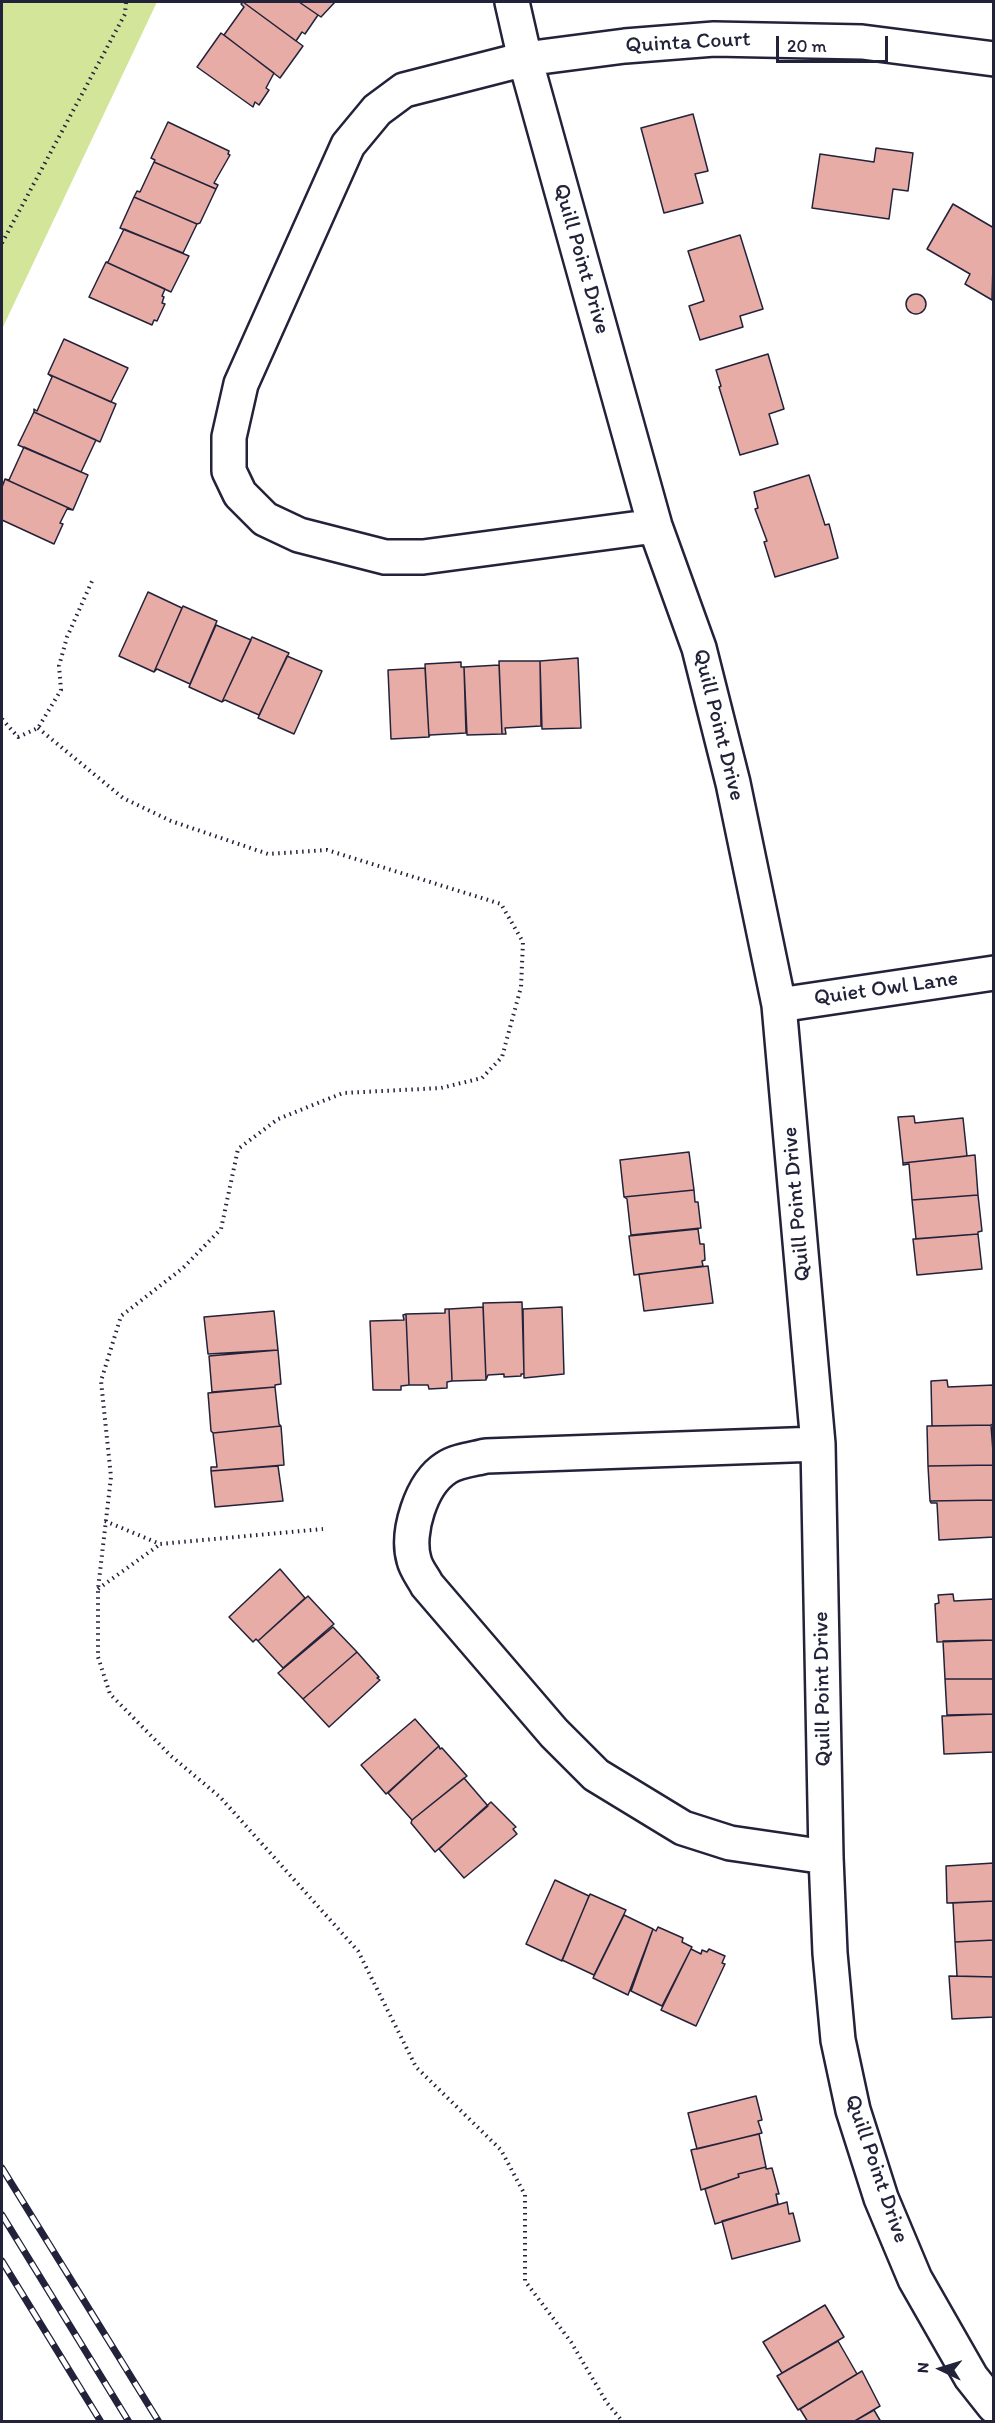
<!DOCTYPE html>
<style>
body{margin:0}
#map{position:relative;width:995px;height:2423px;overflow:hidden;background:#fff;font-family:Itim,sans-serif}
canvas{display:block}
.frame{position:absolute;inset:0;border:3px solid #22223b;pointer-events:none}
.north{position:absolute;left:911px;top:2339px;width:60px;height:60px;-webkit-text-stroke:4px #fff;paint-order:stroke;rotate:274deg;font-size:16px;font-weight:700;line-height:24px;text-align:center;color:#22223b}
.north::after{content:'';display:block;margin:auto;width:21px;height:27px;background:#22223b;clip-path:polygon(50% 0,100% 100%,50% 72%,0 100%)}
.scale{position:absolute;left:776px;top:36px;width:112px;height:27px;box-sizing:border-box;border:3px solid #22223b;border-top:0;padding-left:8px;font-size:18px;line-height:21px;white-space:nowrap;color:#22223b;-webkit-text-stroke:4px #fff;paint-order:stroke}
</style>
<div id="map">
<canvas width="995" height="2423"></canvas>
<div class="frame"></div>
<div class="north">N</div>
<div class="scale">20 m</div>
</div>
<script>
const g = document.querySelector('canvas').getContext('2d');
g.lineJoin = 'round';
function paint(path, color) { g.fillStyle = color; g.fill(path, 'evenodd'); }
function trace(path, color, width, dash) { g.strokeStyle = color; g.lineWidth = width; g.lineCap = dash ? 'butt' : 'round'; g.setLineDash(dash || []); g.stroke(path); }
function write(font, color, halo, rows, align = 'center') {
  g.font = font + ' Itim,sans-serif'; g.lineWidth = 4.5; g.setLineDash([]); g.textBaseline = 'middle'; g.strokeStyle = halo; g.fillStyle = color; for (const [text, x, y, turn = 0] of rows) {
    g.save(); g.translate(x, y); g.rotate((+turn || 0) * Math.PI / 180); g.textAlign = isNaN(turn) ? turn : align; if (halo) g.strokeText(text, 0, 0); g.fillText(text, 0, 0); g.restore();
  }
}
paint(new Path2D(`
 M2 2H157L2 329Z`), '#d2e599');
const building = new Path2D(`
 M243 2 303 46 280 78 224 35 244 7 241 4Z
 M243 2H299L318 15 305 34 302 32 296 41Z
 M299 2H335L321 17Z
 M221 33 274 73 266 88 269 90 259 105 255 102 253 107 197 67Z
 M693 114 708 171 695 174 703 203 664 213 641 128Z
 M168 122 229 151 228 154 230 155 214 183 218 185 216 189 154 162 155 160 151 158Z
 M876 148 913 153 908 191 893 189 889 219 812 208 820 154 874 162Z
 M154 162 216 189 200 223 197 224 134 197 137 191 140 192Z
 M134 197 197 224 183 253 120 228Z
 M953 204 994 228 992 300 965 284 970 274 927 249Z
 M124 229 189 256 171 292 106 262H108Z
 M740 235 763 309 740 316 743 327 700 340 689 306 704 301 688 251Z
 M106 262 165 289 162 296 164 297 162 303 165 304 157 321 154 320 152 325 89 297Z
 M906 304a10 10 0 1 1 20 0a10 10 0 1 1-20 0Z
 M64 339 128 368 111 402 48 374Z
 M768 354 784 409 769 414 778 444 740 455 719 387 721 386 716 370Z
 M48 374 116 404 100 442 34 412V409L37 411 52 377Z
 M34 412 96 440 81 472 18 445Z
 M24 447 88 475 73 510 5 479 9 480Z
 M809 475 825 525 829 524 838 558 775 577 764 542 767 541 755 509 758 508 754 492Z
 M5 479 73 510 67 509 60 523 63 524 54 544 2 520V487Z
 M148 592 182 608 154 672 119 656Z
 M183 606 217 621 190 684 157 669 154 672Z
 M216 625 251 640 222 702 189 687Z
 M252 637 289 653 259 715 225 700 222 702Z
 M287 656 322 671 294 734 258 718Z
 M578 658 581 728 542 729 540 661Z
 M499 661H540L541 726 505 728 506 734H502Z
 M461 662V667H464L466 733 430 735 429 737 425 664Z
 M499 665 502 734 467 735 464 667Z
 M425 668 429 737 391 739 388 670Z
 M914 1116 915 1123 963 1118 967 1156 903 1163 898 1117Z
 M689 1152 694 1190 624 1197 620 1160Z
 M975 1155 978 1195 912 1200 909 1164 903 1165V1163Z
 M694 1190 695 1202H698L701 1228 631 1235 627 1199 624 1197Z
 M978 1195 982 1231 978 1232V1234L916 1239 912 1200Z
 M698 1229 700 1244H704L705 1260 702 1261 703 1266 634 1275 629 1236Z
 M978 1234 982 1269 917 1275 913 1239Z
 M708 1266 713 1303 644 1311 639 1274Z
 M522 1302 524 1374H521V1376L504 1377V1374L488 1375 486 1380 483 1303Z
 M483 1307 486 1380 452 1381 449 1309Z
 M562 1307 564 1374 524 1378 523 1309Z
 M445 1309H449L452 1381 447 1382V1388L429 1389 428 1385H409L406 1314 445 1313Z
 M274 1311 278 1350 208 1354 204 1317Z
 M406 1314 409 1385 401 1386V1390H373L370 1321 404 1320 403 1315Z
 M278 1350 281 1384 275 1385V1387L212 1392 209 1356Z
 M947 1380 948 1387 994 1385V1423L991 1425 932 1426 931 1381Z
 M275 1387 279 1424 281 1426 213 1433 211 1431 208 1393Z
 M991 1425 994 1465 928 1466 927 1426Z
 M281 1426 284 1465 211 1471V1467H217L213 1433Z
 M994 1465V1500L930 1501 928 1466Z
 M278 1466 283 1501 215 1507 211 1471Z
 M994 1500V1537L939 1540 937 1503H931L930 1501Z
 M280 1569 305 1598 258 1641 256 1639 253 1642 229 1617Z
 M953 1594 954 1601 994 1599V1640L937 1642 935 1604 939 1603 938 1595Z
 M308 1596 334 1624 283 1668 258 1641Z
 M333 1627 357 1652 303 1699 278 1673Z
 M994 1640V1679H945L943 1641Z
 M357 1652 379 1677 377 1678 380 1680 329 1727 303 1699Z
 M945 1679H994V1714L947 1715Z
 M994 1714V1752L944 1754 942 1716Z
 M415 1719 439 1746 386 1794 361 1765Z
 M439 1746 440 1749 442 1748 467 1776 412 1820 388 1793Z
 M464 1778 488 1806 435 1852 411 1823 412 1820Z
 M491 1802 516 1827 513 1829 517 1834 464 1878 439 1849Z
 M994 1863V1901L947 1903 946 1866Z
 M555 1880 589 1896 562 1961 526 1944Z
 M590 1894 626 1910 594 1975 562 1960Z
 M994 1901V1940L955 1942 953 1903Z
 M624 1915 653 1929 628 1995 593 1978Z
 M658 1927 683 1938 682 1942 692 1947 662 2006 631 1991 653 1929 656 1931Z
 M994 1940V1977L957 1976 955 1942Z
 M691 1949 701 1954 702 1950 707 1952 709 1949 725 1956 722 1963 725 1964 696 2026 661 2010Z
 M949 1976 994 1977V2017L952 2019Z
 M756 2096 762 2120 758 2121 762 2133 697 2149 688 2113Z
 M759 2134 766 2167 738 2174 739 2177 701 2190 691 2150Z
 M766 2167V2169L772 2168 779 2194H776L778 2204 715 2224 705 2189 739 2177 738 2174Z
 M787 2202 789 2214 793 2213 800 2241 732 2259 722 2221Z
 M825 2305 844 2337 782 2373 763 2342Z
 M838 2341 857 2374 798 2410 777 2376Z
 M862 2371 880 2406 853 2422H808L800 2409Z
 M874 2410 881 2422H853Z`);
paint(building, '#e7aca6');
trace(building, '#22223b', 1.5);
const minor = new Path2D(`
 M512 2 525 59 655 526 699 648 733 783 779 1005 818 1444 826 1857 830 1953 838 2040 853 2110 881 2198 915 2279 971 2377 994 2406
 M655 526 423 557H385L299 535 265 519 240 494 229 471V437L241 384 348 145 377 110 404 90 525 59 625 46 714 39 862 42 994 59
 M779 1005 994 973
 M818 1444 486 1456C474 1459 456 1461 446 1468 421 1484 406 1533 414 1560 416 1569 423 1577 427 1585L554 1733 596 1775 683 1828 730 1843 826 1857`);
trace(minor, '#22223b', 38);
trace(new Path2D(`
 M2 243 125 14 126 2
 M2 719 18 737 38 728 61 690 59 666 67 637 93 579
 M38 728 123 798 171 821 268 854 327 850 501 904 523 942 521 987 502 1057 482 1078 441 1088 343 1093 278 1119 238 1149 221 1229 183 1268 121 1316 101 1381 111 1477 98 1589V1657L110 1694 171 1756 220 1797 358 1951 416 2067 501 2150 525 2195V2281L571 2342 607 2403 623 2422
 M105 1521 160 1544 323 1529
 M98 1589 159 1545`), '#22223b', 4, [1.5, 4.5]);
trace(minor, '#fff', 33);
const rail = new Path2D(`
 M2 2168 159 2422
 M2 2215 129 2422
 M2 2261 101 2422`);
trace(rail, '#22223b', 7);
trace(rail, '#fff', 4.5, [14]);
write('22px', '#22223b', '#fff', [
 ["Quinta Court",688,43,-3],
 ["Quill Point Drive",581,259,74],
 ["Quill Point Drive",718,725,76],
 ["Quiet Owl Lane",886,989,-8],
 ["Quill Point Drive",797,1204,-95],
 ["Quill Point Drive",823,1689,-91],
 ["Quill Point Drive",876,2169,71]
]);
</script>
